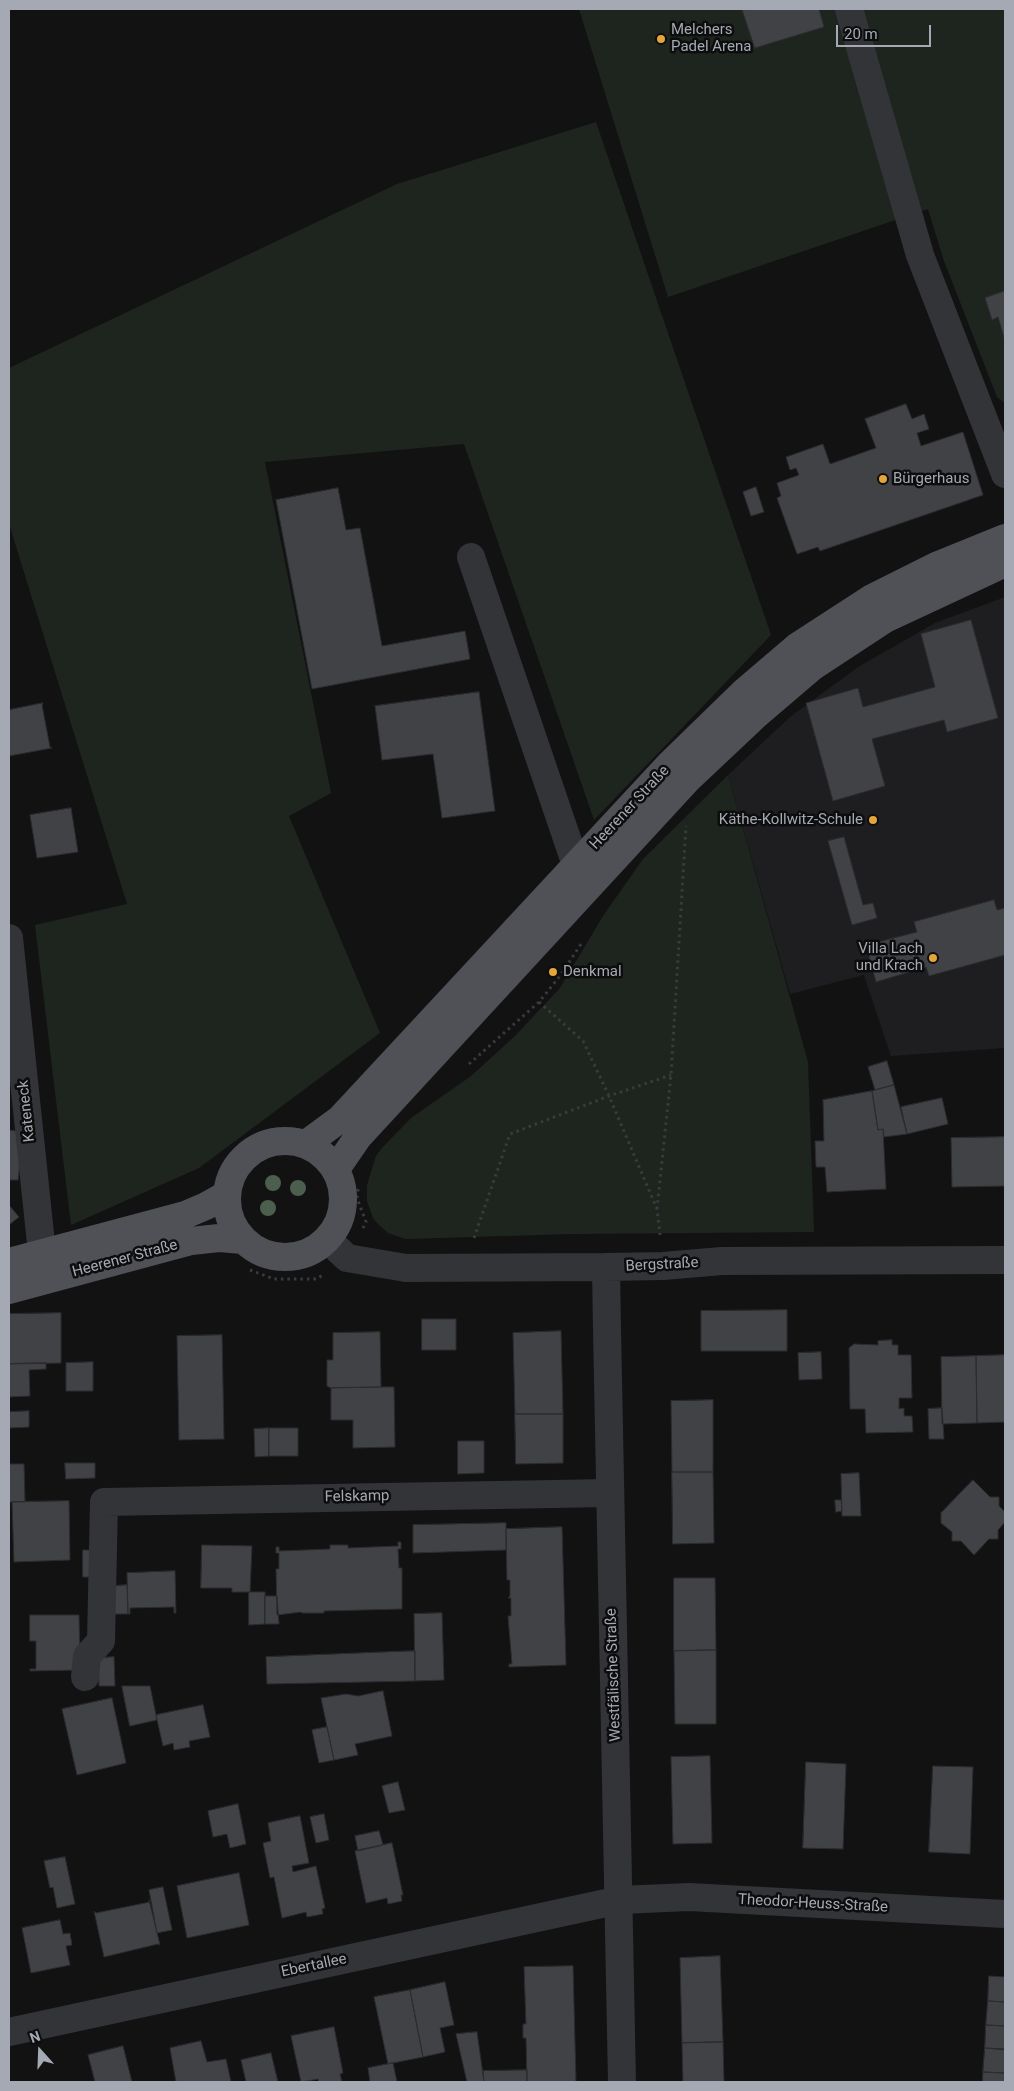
<!DOCTYPE html>
<meta charset="utf-8">
<style>
body{margin:0}
#map{position:relative;width:1014px;height:2091px;overflow:hidden;background:#121213;font-family:Roboto,sans-serif}
canvas{display:block}
.frame{position:absolute;inset:0;border:10px solid #a4a9b3;pointer-events:none}
.north{position:absolute;left:15px;top:2026px;width:50px;height:50px;-webkit-text-stroke:4px #0d0d0e;paint-order:stroke;rotate:340deg;font-size:14px;font-weight:700;line-height:20px;text-align:center;color:#a4a9b3}
.north::after{content:'';display:block;margin:auto;width:18px;height:22px;background:#a4a9b3;clip-path:polygon(50% 0,100% 100%,50% 72%,0 100%)}
.scale{position:absolute;left:836px;top:25px;width:95px;height:22px;box-sizing:border-box;border:2px solid #a4a9b3;border-top:0;padding-left:6px;font-size:15px;line-height:18px;white-space:nowrap;color:#a4a9b3;-webkit-text-stroke:4px #0d0d0e;paint-order:stroke}
</style>
<div id="map">
<canvas width="1014" height="2091"></canvas>
<div class="frame"></div>
<div class="north">N</div>
<div class="scale">20 m</div>
</div>
<script>
const g = document.querySelector('canvas').getContext('2d');
g.lineJoin = 'round';
function paint(path, color) { g.fillStyle = color; g.fill(path, 'evenodd'); }
function trace(path, color, width, dash) { g.strokeStyle = color; g.lineWidth = width; g.lineCap = dash ? 'butt' : 'round'; g.setLineDash(dash || []); g.stroke(path); }
function write(font, color, halo, rows, align = 'center') {
  g.font = font + ' Roboto,sans-serif'; g.lineWidth = 5; g.setLineDash([]); g.textBaseline = 'middle'; g.strokeStyle = halo; g.fillStyle = color; for (const [text, x, y, turn = 0] of rows) {
    g.save(); g.translate(x, y); g.rotate((+turn || 0) * Math.PI / 180); g.textAlign = isNaN(turn) ? turn : align; if (halo) g.strokeText(text, 0, 0); g.fillText(text, 0, 0); g.restore();
  }
}
paint(new Path2D(`
 M1005 597V1048L891 1056 864 975 790 994 728 775 790 717 858 667 935 623Z`), '#1e1e20');
paint(new Path2D(`
 M579 9H1005V403L997 397 944 261 928 209 668 297Z
 M596 122 771 635 594 820 464 444 265 462 331 793 289 816 380 1033 199 1168 71 1225 35 925 127 904 9 524V368L397 184Z
 M728 775 808 1062 814 1232 572 1234 405 1239 388 1233 378 1224 373 1218 367 1201V1186L369 1178 376 1156 381 1149 411 1118 471 1076 515 1036 560 988 603 916 643 859Z`), '#1e251f');
const building = new Path2D(`
 M742 9H819L824 27 755 48Z
 M1005 291V341L998 317 992 320 985 298Z
 M906 404 912 419 924 414 929 429 917 433 921 446 963 432 983 495 820 551 818 547 797 554 777 498 781 496 777 483 799 475 796 468 790 470 786 457 823 444 830 464 876 448 865 419Z
 M756 487 764 512 751 516 743 492Z
 M338 488 346 530 360 528 382 646 465 631 470 659 312 689 276 500Z
 M971 620 998 718 947 732 944 720 872 739 885 786 833 801 806 703 858 688 863 707 935 687 921 634Z
 M479 692 495 811 442 818 433 754 382 760 375 706Z
 M43 703 42 705 50 747 52 748 9 756V710Z
 M71 808 78 852 37 858 30 815Z
 M844 837 863 905 873 903 877 918 852 925 828 841Z
 M994 900 997 910 1005 908V955L929 976 926 967 876 982 866 945 917 932 914 922Z
 M887 1061 894 1085 875 1090 868 1067Z
 M894 1085 907 1134 884 1137 883 1129 878 1130 872 1091Z
 M872 1091 878 1130 883 1129 886 1189 827 1192 825 1167H816L815 1141H824L823 1100Z
 M942 1098 948 1124 907 1134 901 1107Z
 M9 1130 23 1132 18 1180H9Z
 M1005 1137V1186L952 1187 951 1138Z
 M9 1205 19 1217 9 1225Z
 M787 1310V1351H701V1311Z
 M61 1313V1363L9 1364V1314Z
 M422 1319H456V1350H422Z
 M561 1331 563 1414H515L513 1333Z
 M380 1332 381 1387 331 1388 327 1386V1360H333V1333Z
 M222 1335 224 1439 179 1440 177 1336Z
 M892 1340V1345H898V1355H911L912 1398H899V1409L904 1408V1416H912L913 1432 866 1433 865 1409H850L849 1348 854 1344 878 1345V1341Z
 M821 1352 822 1379 799 1380 798 1353Z
 M1005 1355V1422L977 1423 976 1356Z
 M976 1356 977 1423 942 1424 941 1357Z
 M93 1362V1391H66V1363Z
 M46 1363V1369L29 1370 30 1396 9 1397V1364Z
 M381 1387H394L395 1447 353 1448V1420H331V1388Z
 M713 1400V1472H672L671 1401Z
 M942 1408 944 1439H929L928 1409Z
 M29 1411V1427L9 1428V1412Z
 M515 1414H563V1463L516 1464Z
 M269 1428H298V1456H269Z
 M269 1428V1456L255 1457 254 1429Z
 M458 1441H484V1473L458 1474Z
 M65 1463H95V1478L66 1479Z
 M9 1464H24L25 1502H9Z
 M672 1472H713L714 1543 673 1544Z
 M859 1473 861 1516H842L841 1474Z
 M973 1480 990 1497H999V1506L1005 1512V1522L998 1530V1539H989L974 1555 961 1541H952V1532L941 1523V1513Z
 M835 1500H841L842 1511 836 1512Z
 M69 1501 70 1560 14 1562 12 1502Z
 M506 1523V1550L413 1553V1525Z
 M562 1527 566 1665 509 1667V1664H512L508 1616H511V1598H508L510 1596V1580H507L506 1529Z
 M398 1542H401V1549H398L399 1568H402V1609L324 1611V1613H302L301 1612 277 1615 276 1569H279V1553H276V1547H279V1551L330 1549V1545H348V1548L398 1546Z
 M202 1545 252 1546 250 1592H232V1588H201Z
 M83 1550H96L97 1577H83Z
 M175 1571 176 1613H174V1607L130 1608V1614H128L127 1573Z
 M674 1578H715L716 1650 674 1651Z
 M127 1585 128 1614H113V1586Z
 M249 1592H265V1624L249 1625Z
 M265 1596H277L279 1624H265Z
 M442 1613 444 1680 415 1681 414 1614Z
 M30 1615H79L80 1670 30 1671V1669H36V1641H30Z
 M716 1650V1724H675L674 1651Z
 M415 1651V1681L267 1684 266 1657Z
 M114 1657 115 1686H99L98 1658Z
 M122 1686H150L157 1720 130 1726Z
 M383 1691 392 1736 355 1744 358 1755 334 1760 321 1698 346 1694 358 1696Z
 M112 1698 126 1763 77 1775 62 1709Z
 M203 1705 210 1737 189 1741 190 1747 174 1750 173 1743 163 1746 156 1715Z
 M327 1727 334 1760 319 1763 312 1730Z
 M710 1756 712 1843 673 1844 671 1757Z
 M806 1762 846 1764 843 1849 803 1848Z
 M933 1766 973 1767 970 1854 929 1852Z
 M398 1782 405 1810 389 1813 382 1786Z
 M238 1804 246 1844 230 1848 227 1834 213 1837 208 1811Z
 M324 1814 329 1840 316 1843 310 1817Z
 M300 1816 309 1863 292 1866 293 1872 316 1866 325 1908 322 1909 323 1914 307 1917 306 1912 282 1918 274 1877 270 1878 263 1843 271 1841 268 1823Z
 M379 1831 383 1845 358 1851 355 1836Z
 M392 1843 403 1895H401L402 1901 388 1904 387 1898 366 1903 355 1851Z
 M65 1857 75 1904 57 1908 53 1887 50 1888 44 1861Z
 M239 1873 249 1925 187 1938 177 1886Z
 M163 1887 172 1930 157 1933 149 1890Z
 M149 1900 160 1945 158 1944 104 1957 94 1911 96 1913 150 1902Z
 M60 1920 63 1934 70 1933 72 1945 66 1946 70 1965 31 1973 22 1928Z
 M720 1956 723 2042 682 2043 680 1958Z
 M573 1966 576 2082H527L526 2038H523V2024H526L524 1967Z
 M989 1976 1005 1977V2002L988 2001Z
 M445 1982 454 2025 440 2028 445 2052 423 2057 410 1990Z
 M410 1990 423 2057 388 2064 374 1997Z
 M988 2001 1005 2002V2026L986 2025Z
 M986 2025 1005 2026V2049L985 2048Z
 M334 2027 343 2073 340 2074 342 2082H319L318 2079 301 2082 291 2036Z
 M477 2032 484 2082H467L456 2034Z
 M201 2041 207 2062 226 2059 231 2082H176L170 2048Z
 M723 2042 724 2082H683L682 2043Z
 M123 2046 132 2082H95L88 2055Z
 M985 2048 1005 2050V2073L983 2072Z
 M271 2053 278 2082H246L241 2060Z
 M393 2063 397 2082H370L368 2068Z
 M527 2070V2082H484L483 2071Z
 M983 2072 1005 2073V2082H983Z`);
paint(building, '#414246');
trace(building, '#2c2c2f', 1);
trace(new Path2D(`
 M539 1002 583 1041 609 1096 657 1209 660 1235
 M469 1064 539 1002 560 976 583 941
 M358 1189 357 1198 366 1222 362 1230
 M657 1209 671 1075 686 826
 M474 1238 510 1134 609 1096 671 1075
 M250 1270 274 1279H316L323 1275`), '#393b3f', 3, [2.5, 4]);
trace(new Path2D(`
 M849 9 920 255 1005 474
 M471 557 576 865
 M9 938 42 1253
 M328 1240 347 1258 406 1268 606 1267 663 1266 722 1261 1005 1260
 M606 1267C610 1539 619 1811 622 2082
 M85 1677 87 1656 101 1641 104 1502 609 1493
 M9 2032 620 1900 689 1897 1005 1914`), '#333438', 28);
trace(new Path2D(`
 M227 1199a58 58 0 1 1 116 0a58 58 0 1 1-116 0Z
 M306 1144 340 1119 670 764 743 693 798 646 872 598 936 566 1005 538
 M336 1169 358 1137 688 779 757 714 812 667 885 619 1005 563
 M9 1262 185 1215 206 1206 226 1195
 M9 1290 191 1241 219 1238 243 1240`), '#4f5157', 28);
g.fillStyle = '#4c5e4d';
for (const [x, y] of [
 [273,1183],
 [298,1188],
 [268,1208]
]) { g.beginPath(); g.arc(x, y, 8, 0, 2 * Math.PI); g.fill(); }
for (const [x, y, r, color] of [
 [661,39,5,"#e4a539"],
 [883,479,5,"#e4a539"],
 [873,820,5,"#e4a539"],
 [933,958,5,"#e4a539"],
 [553,972,5,"#e4a539"]
]) { const dot = new Path2D(); dot.arc(x, y, r, 0, 2 * Math.PI); g.fillStyle = color; g.fill(dot); trace(dot, '#0d0d0e', 2); }
write('15px', '#a4a9b3', '#0d0d0e', [
 ["Melchers",671,30],
 ["Padel Arena",671,47],
 ["Bürgerhaus",893,479],
 ["Käthe-Kollwitz-Schule",863,820,"right"],
 ["Villa Lach",923,949,"right"],
 ["und Krach",923,966,"right"],
 ["Denkmal",563,972]
], 'left');
write('15px', '#a4a9b3', '#0d0d0e', [
 ["Heerener Straße",630,808,-47],
 ["Kateneck",27,1111,-96],
 ["Heerener Straße",125,1259,-15],
 ["Bergstraße",662,1265,-3],
 ["Felskamp",357,1497,-1],
 ["Westfälische Straße",614,1675,-92],
 ["Theodor-Heuss-Straße",813,1904,3],
 ["Ebertallee",314,1966,-12]
]);
</script>
